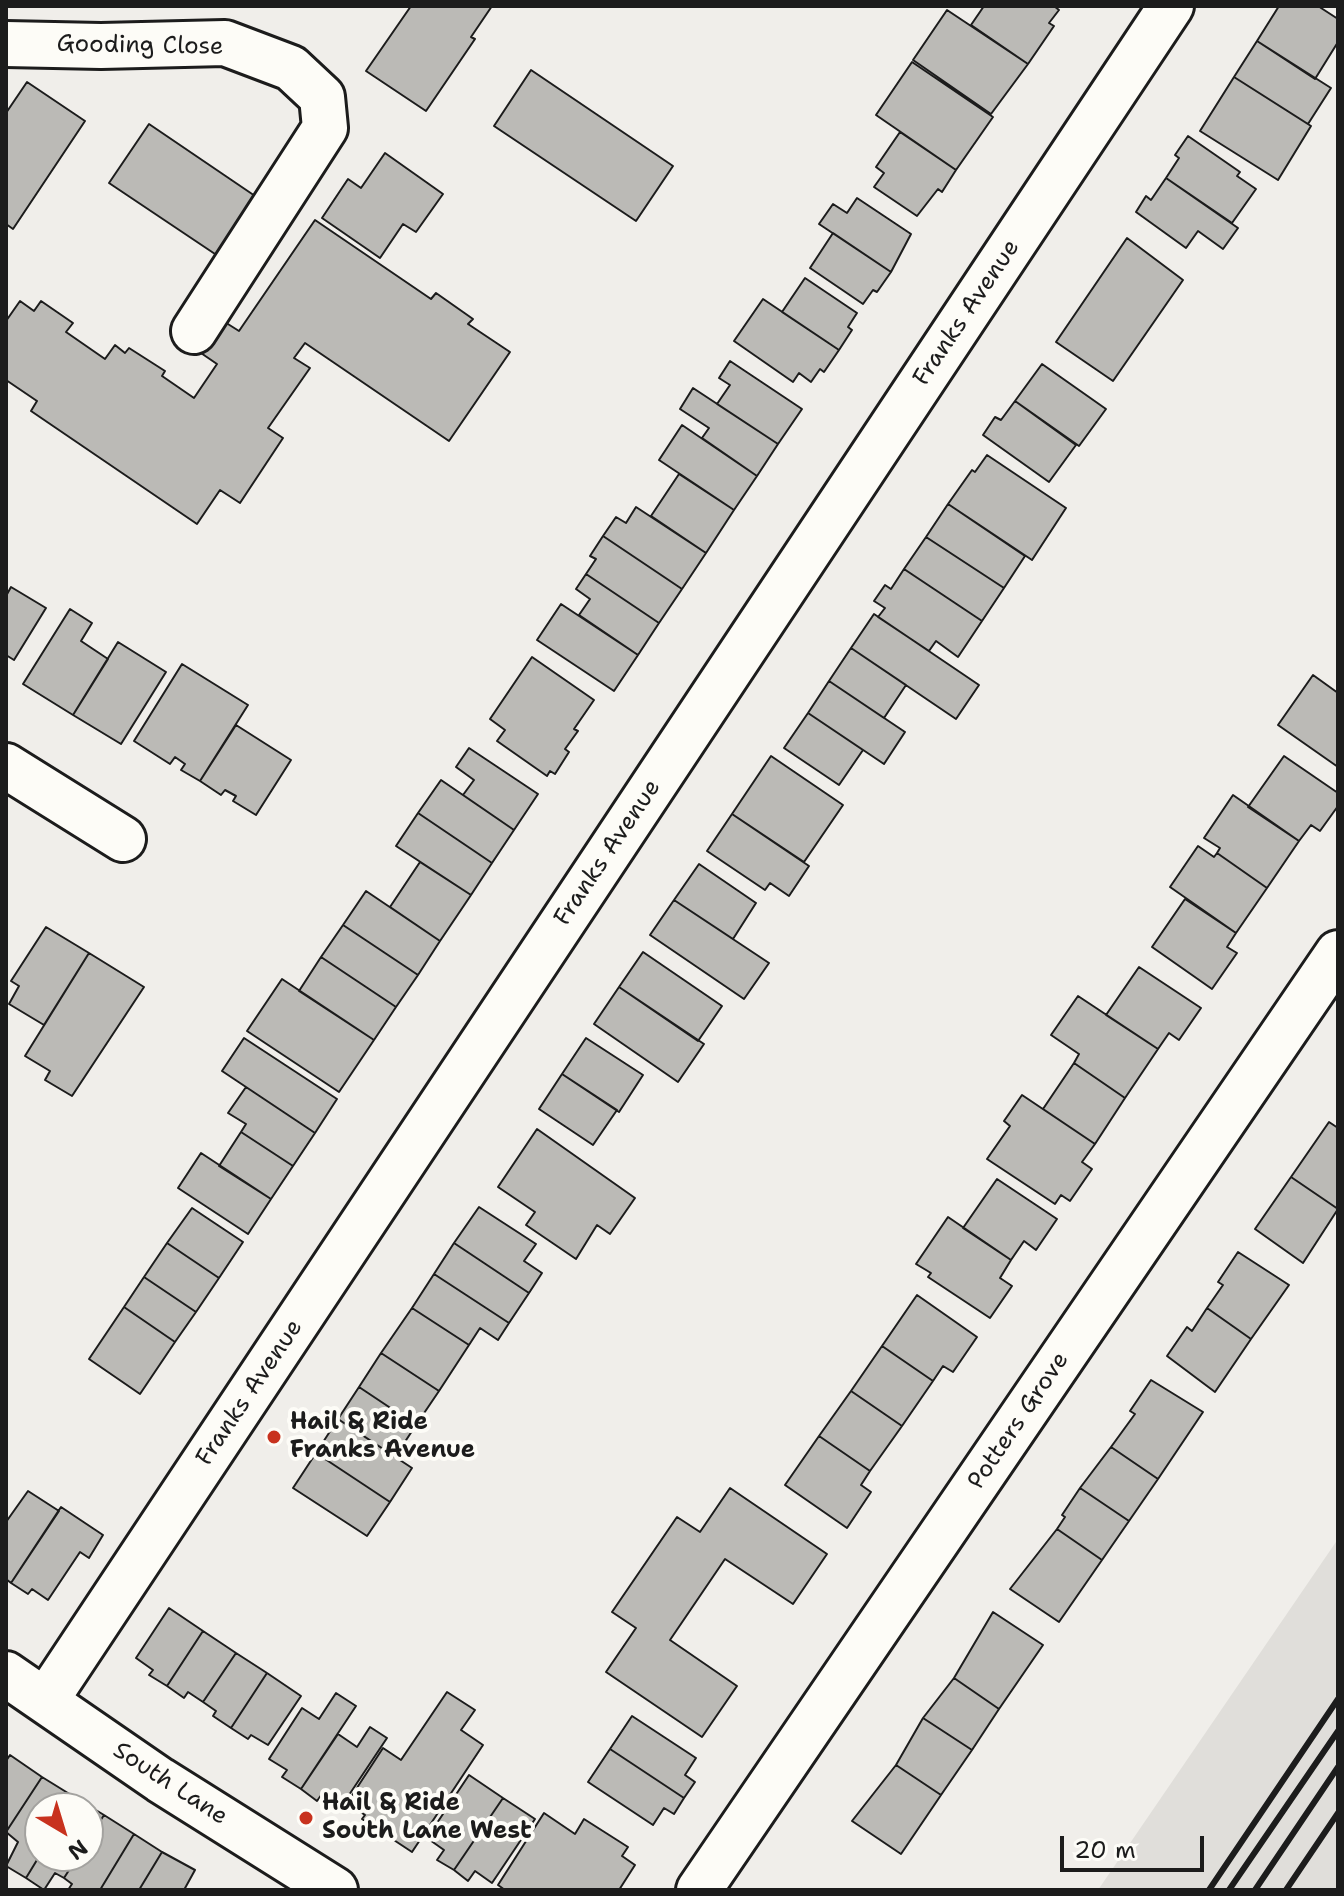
<!DOCTYPE html>
<style>
body{margin:0}
#map{position:relative;width:1344px;height:1896px;overflow:hidden;background:#f0eeea;font-family:"Shantell Sans",sans-serif}
canvas{display:block}
.frame{position:absolute;inset:0;border:8px solid #1c1c1c;pointer-events:none}
.north{position:absolute;left:24px;top:1792px;width:80px;height:80px;box-sizing:border-box;background:#fdfcf7;border:2px solid #a3a29f;border-radius:50%;rotate:142deg;font-size:22px;font-weight:700;line-height:32px;text-align:center;color:#1c1c1c}
.north::after{content:'';display:block;margin:auto;width:28px;height:36px;background:#c8321e;clip-path:polygon(50% 0,100% 100%,50% 72%,0 100%)}
.scale{position:absolute;left:1060px;top:1836px;width:144px;height:36px;box-sizing:border-box;border:4px solid #1c1c1c;border-top:0;padding-left:10px;font-size:24px;line-height:28px;white-space:nowrap;color:#1c1c1c;-webkit-text-stroke:6px #fdfcf7;paint-order:stroke}
</style>
<div id="map">
<canvas width="1344" height="1896"></canvas>
<div class="frame"></div>
<div class="north">N</div>
<div class="scale">20 m</div>
</div>
<script>
const g = document.querySelector('canvas').getContext('2d');
g.lineJoin = 'round';
function paint(path, color) { g.fillStyle = color; g.fill(path, 'evenodd'); }
function trace(path, color, width, dash) { g.strokeStyle = color; g.lineWidth = width; g.lineCap = dash ? 'butt' : 'round'; g.setLineDash(dash || []); g.stroke(path); }
function write(font, color, halo, rows, align = 'center') {
  g.font = font + ' "Shantell Sans",sans-serif'; g.lineWidth = 8; g.setLineDash([]); g.textBaseline = 'middle'; g.strokeStyle = halo; g.fillStyle = color; for (const [text, x, y, turn = 0] of rows) {
    g.save(); g.translate(x, y); g.rotate((+turn || 0) * Math.PI / 180); g.textAlign = isNaN(turn) ? turn : align; if (halo) g.strokeText(text, 0, 0); g.fillText(text, 0, 0); g.restore();
  }
}
paint(new Path2D(`
 M1338 1539V1890H1098Z`), '#e0deda');
const building = new Path2D(`
 M411 6H492L471 37 475 39 426 111 366 71Z
 M984 6H1054L1059 10 1049 23 1054 26 1028 64 971 25Z
 M1279 6H1318L1338 19V42L1315 79 1257 41Z
 M947 10 1028 64 991 114 913 60Z
 M1257 41 1331 88 1308 124 1234 77Z
 M912 62 993 117 956 170 876 115Z
 M531 70 673 166 636 221 494 126Z
 M1234 77 1311 126 1278 180 1200 131Z
 M27 82 85 121 13 229 6 224V113Z
 M149 124 258 198 218 256 109 183Z
 M900 132 956 170 942 192 938 189 917 216 874 187 884 173 876 167Z
 M1188 136 1240 172 1237 176 1256 189 1232 223 1166 178 1179 158 1175 155Z
 M385 153 443 194 416 232 403 224 380 258 322 218 348 179 361 188Z
 M1166 178 1238 228 1223 249 1198 231 1186 248 1136 212 1146 196 1151 200Z
 M857 198 911 234 891 272 819 224 833 204 847 213Z
 M315 220 431 299 436 293 473 319 468 324 510 352 449 441 305 343 294 358 310 368 268 428 283 438 240 503 220 490 197 524 31 411 37 401 6 380V321L20 301 34 311 41 301 73 323 66 332 105 359 115 345 125 353 129 348 165 371 162 376 194 398 217 364 198 351 220 319 239 331Z
 M833 233 891 272 877 292 873 290 863 304 810 268Z
 M1127 238 1183 280 1113 381 1056 342Z
 M805 278 857 313 848 327 852 330 839 350 782 312Z
 M763 299 839 350 824 372 820 369 811 382 799 373 793 382 734 341Z
 M730 361 802 409 778 444 717 404 730 385 719 378Z
 M1042 364 1106 409 1079 446 1015 401Z
 M693 388 778 444 757 476 702 438 709 428 680 409Z
 M1015 401 1076 445 1049 482 983 435 995 417 1001 420Z
 M682 425 757 476 734 510 659 460Z
 M987 455 1066 508 1032 560 948 504 972 470 975 472Z
 M679 474 734 510 706 553 651 516Z
 M948 504 1025 556 1004 588 926 537Z
 M636 507 706 553 682 589 603 536 616 517 626 523Z
 M603 536 682 589 659 623 586 574 596 559 590 556Z
 M926 537 1004 588 982 621 904 569Z
 M904 569 982 621 958 657 936 641 929 651 878 617 885 608 874 601 885 585 891 589Z
 M586 574 659 623 638 655 579 615 590 599 576 589Z
 M11 587 46 608 14 660 6 655V596Z
 M561 604 638 655 614 691 537 640Z
 M70 609 92 623 81 641 108 659 73 715 23 684Z
 M874 614 979 685 956 719 851 648Z
 M118 642 166 672 121 744 73 715Z
 M851 648 906 685 884 718 829 681Z
 M532 657 594 700 574 729 578 731 565 749 569 752 555 774 550 771 547 776 497 741 505 730 490 719Z
 M182 664 248 705 200 781 181 770 185 764 175 757 170 764 134 741Z
 M1313 675 1338 693V767L1278 725Z
 M829 681 905 732 884 764 808 713Z
 M808 713 863 750 839 785 784 748Z
 M236 725 291 760 256 815 233 801 236 796 225 790 221 795 200 781Z
 M469 748 538 794 514 830 463 795 474 780 456 767Z
 M771 756 843 805 804 862 732 814Z
 M1284 756 1338 793V806L1320 831 1311 825 1299 841 1248 807Z
 M441 780 514 830 492 863 418 813Z
 M1233 795 1299 841 1267 888 1217 853 1220 848 1204 838Z
 M418 813 492 863 471 895 396 846Z
 M732 814 809 866 789 896 770 883 765 890 707 851Z
 M1198 846 1214 857 1217 853 1267 888 1236 933 1170 887Z
 M420 862 471 895 440 941 390 907Z
 M699 864 756 903 733 939 674 900Z
 M366 891 440 941 418 975 343 925Z
 M1185 899 1236 933 1227 947 1237 953 1212 989 1152 947Z
 M674 900 769 963 744 999 650 935Z
 M343 925 418 975 396 1007 321 957Z
 M46 927 89 953 44 1025 9 1004 19 986 11 981Z
 M643 952 722 1006 698 1041 619 987Z
 M89 953 144 987 72 1096 45 1080 50 1071 25 1056Z
 M321 957 396 1007 374 1040 299 991Z
 M1139 967 1201 1008 1179 1040 1169 1033 1158 1049 1106 1015Z
 M282 979 374 1040 339 1092 247 1031Z
 M619 987 704 1044 678 1082 594 1024Z
 M1078 996 1158 1049 1125 1098 1074 1063 1079 1054 1051 1035Z
 M244 1038 337 1099 315 1133 222 1071Z
 M586 1038 643 1075 619 1112 562 1074Z
 M1074 1063 1125 1098 1095 1144 1043 1109Z
 M562 1074 617 1110 593 1145 539 1109Z
 M246 1087 315 1133 293 1166 241 1132 246 1124 228 1113Z
 M1022 1095 1095 1144 1082 1162 1092 1169 1070 1201 1061 1195 1055 1204 987 1159 1010 1126 1004 1121Z
 M1329 1122 1338 1128V1209L1291 1177Z
 M537 1129 635 1198 610 1234 597 1225 576 1259 526 1225 535 1212 498 1187Z
 M241 1132 293 1166 271 1199 219 1166Z
 M201 1153 271 1199 248 1234 178 1188Z
 M1291 1177 1338 1209 1303 1263 1255 1229Z
 M997 1179 1057 1219 1036 1250 1024 1241 1011 1260 963 1228Z
 M479 1207 536 1244 524 1261 542 1273 529 1293 454 1243Z
 M192 1208 243 1242 219 1278 167 1243Z
 M948 1217 1011 1260 1000 1278 1012 1286 990 1318 928 1277 931 1273 916 1264Z
 M167 1243 219 1278 196 1312 144 1277Z
 M454 1243 529 1293 509 1323 434 1274Z
 M1238 1252 1289 1285 1251 1339 1207 1308 1223 1285 1218 1282Z
 M434 1274 509 1323 498 1340 480 1328 469 1345 412 1308Z
 M144 1277 196 1312 175 1342 124 1307Z
 M917 1295 977 1337 953 1372 943 1366 933 1381 882 1346Z
 M124 1307 175 1342 140 1394 89 1359Z
 M412 1308 469 1345 439 1391 381 1353Z
 M1207 1308 1251 1339 1215 1392 1167 1356 1187 1327 1192 1331Z
 M882 1346 933 1381 902 1426 851 1391Z
 M381 1353 439 1391 416 1425 359 1387Z
 M1151 1380 1203 1412 1158 1479 1111 1447 1135 1414 1130 1411Z
 M359 1387 416 1425 395 1457 338 1419Z
 M851 1391 902 1426 870 1471 819 1436Z
 M338 1419 412 1468 390 1502 316 1453Z
 M819 1436 870 1471 861 1485 871 1492 847 1528 785 1485Z
 M1111 1447 1158 1479 1129 1521 1080 1488Z
 M316 1453 390 1502 367 1536 293 1488Z
 M730 1488 827 1554 793 1604 725 1559 670 1640 737 1686 702 1737 606 1672 636 1628 612 1612 677 1517 700 1532Z
 M1080 1488 1129 1521 1102 1560 1057 1529 1065 1517 1062 1515Z
 M28 1491 59 1511 11 1583 6 1579V1522Z
 M61 1507 103 1535 89 1558 80 1552 48 1600 32 1589 28 1594 11 1583Z
 M1057 1529 1102 1560 1059 1622 1010 1589Z
 M169 1608 203 1631 167 1686 149 1675 153 1670 136 1658Z
 M993 1612 1043 1645 999 1709 954 1678Z
 M203 1631 236 1653 203 1702 188 1692 184 1698 167 1686Z
 M236 1653 267 1673 231 1728 213 1716 216 1711 203 1702Z
 M267 1673 301 1696 268 1745 251 1735 248 1739 231 1728Z
 M954 1678 999 1709 972 1750 923 1718Z
 M447 1692 475 1710 461 1730 483 1745 412 1852 362 1819 365 1815 347 1803 383 1748 401 1760Z
 M336 1693 356 1706 301 1789 282 1777 287 1770 269 1759 302 1708 319 1719Z
 M632 1716 696 1758 685 1775 695 1782 684 1798 610 1749Z
 M923 1718 972 1750 941 1795 896 1765Z
 M370 1727 387 1738 341 1807 322 1794 317 1801 301 1789 338 1734 357 1747Z
 M610 1749 684 1798 674 1814 664 1808 653 1825 588 1782Z
 M10 1755 42 1777 6 1832V1761Z
 M896 1765 941 1795 901 1854 852 1821Z
 M469 1775 503 1798 454 1870 437 1860 444 1850 427 1838Z
 M42 1777 76 1798 70 1808H40V1855L26 1878 6 1866 18 1842 6 1832Z
 M76 1798 104 1815 88 1840V1808H70Z
 M503 1798 535 1819 492 1883 475 1871 468 1881 454 1870Z
 M544 1813 575 1834 584 1819 628 1847 622 1856 635 1865 619 1890H505L498 1885Z
 M104 1815 134 1834 100 1890H68L72 1884 64 1878 78 1856H88V1840Z
 M134 1834 162 1852 139 1890H100Z
 M162 1852 195 1870 184 1890H139Z
 M40 1855V1856H78L64 1878 55 1873 44 1890 26 1878Z`);
paint(building, '#bbbab6');
trace(building, '#1c1c1c', 2);
const street = new Path2D(`
 M6 44 101 46 225 43 291 68 322 97 325 128 194 331
 M6 766 123 839
 M46 1700 1171 6
 M699 1890 1338 953`);
const secondary = new Path2D(`
 M6 1674 160 1780 335 1890`);
trace(street, '#1c1c1c', 50);
trace(secondary, '#1c1c1c', 50);
trace(street, '#fdfcf7', 44);
trace(secondary, '#fdfcf7', 44);
trace(new Path2D(`
 M1209 1890 1338 1699
 M1229 1890 1338 1731
 M1255 1890 1338 1767
 M1286 1890 1338 1813`), '#1c1c1c', 6);
for (const [x, y, r, color] of [
 [274,1437,8,"#c8321e"],
 [306,1818,8,"#c8321e"]
]) { const dot = new Path2D(); dot.arc(x, y, r, 0, 2 * Math.PI); g.fillStyle = color; g.fill(dot); trace(dot, '#fdfcf7', 3); }
write('24px', '#1c1c1c', '#fdfcf7', [
 ["Gooding Close",140,46,1],
 ["Franks Avenue",967,313,-56],
 ["Franks Avenue",608,853,-56],
 ["Franks Avenue",250,1393,-56],
 ["Potters Grove",1019,1421,-56],
 ["South Lane",170,1784,33]
]);
write('bold 24px', '#1c1c1c', '#fdfcf7', [
 ["Hail & Ride",290,1423],
 ["Franks Avenue",290,1451],
 ["Hail & Ride",322,1804],
 ["South Lane West",322,1832]
], 'left');
</script>
